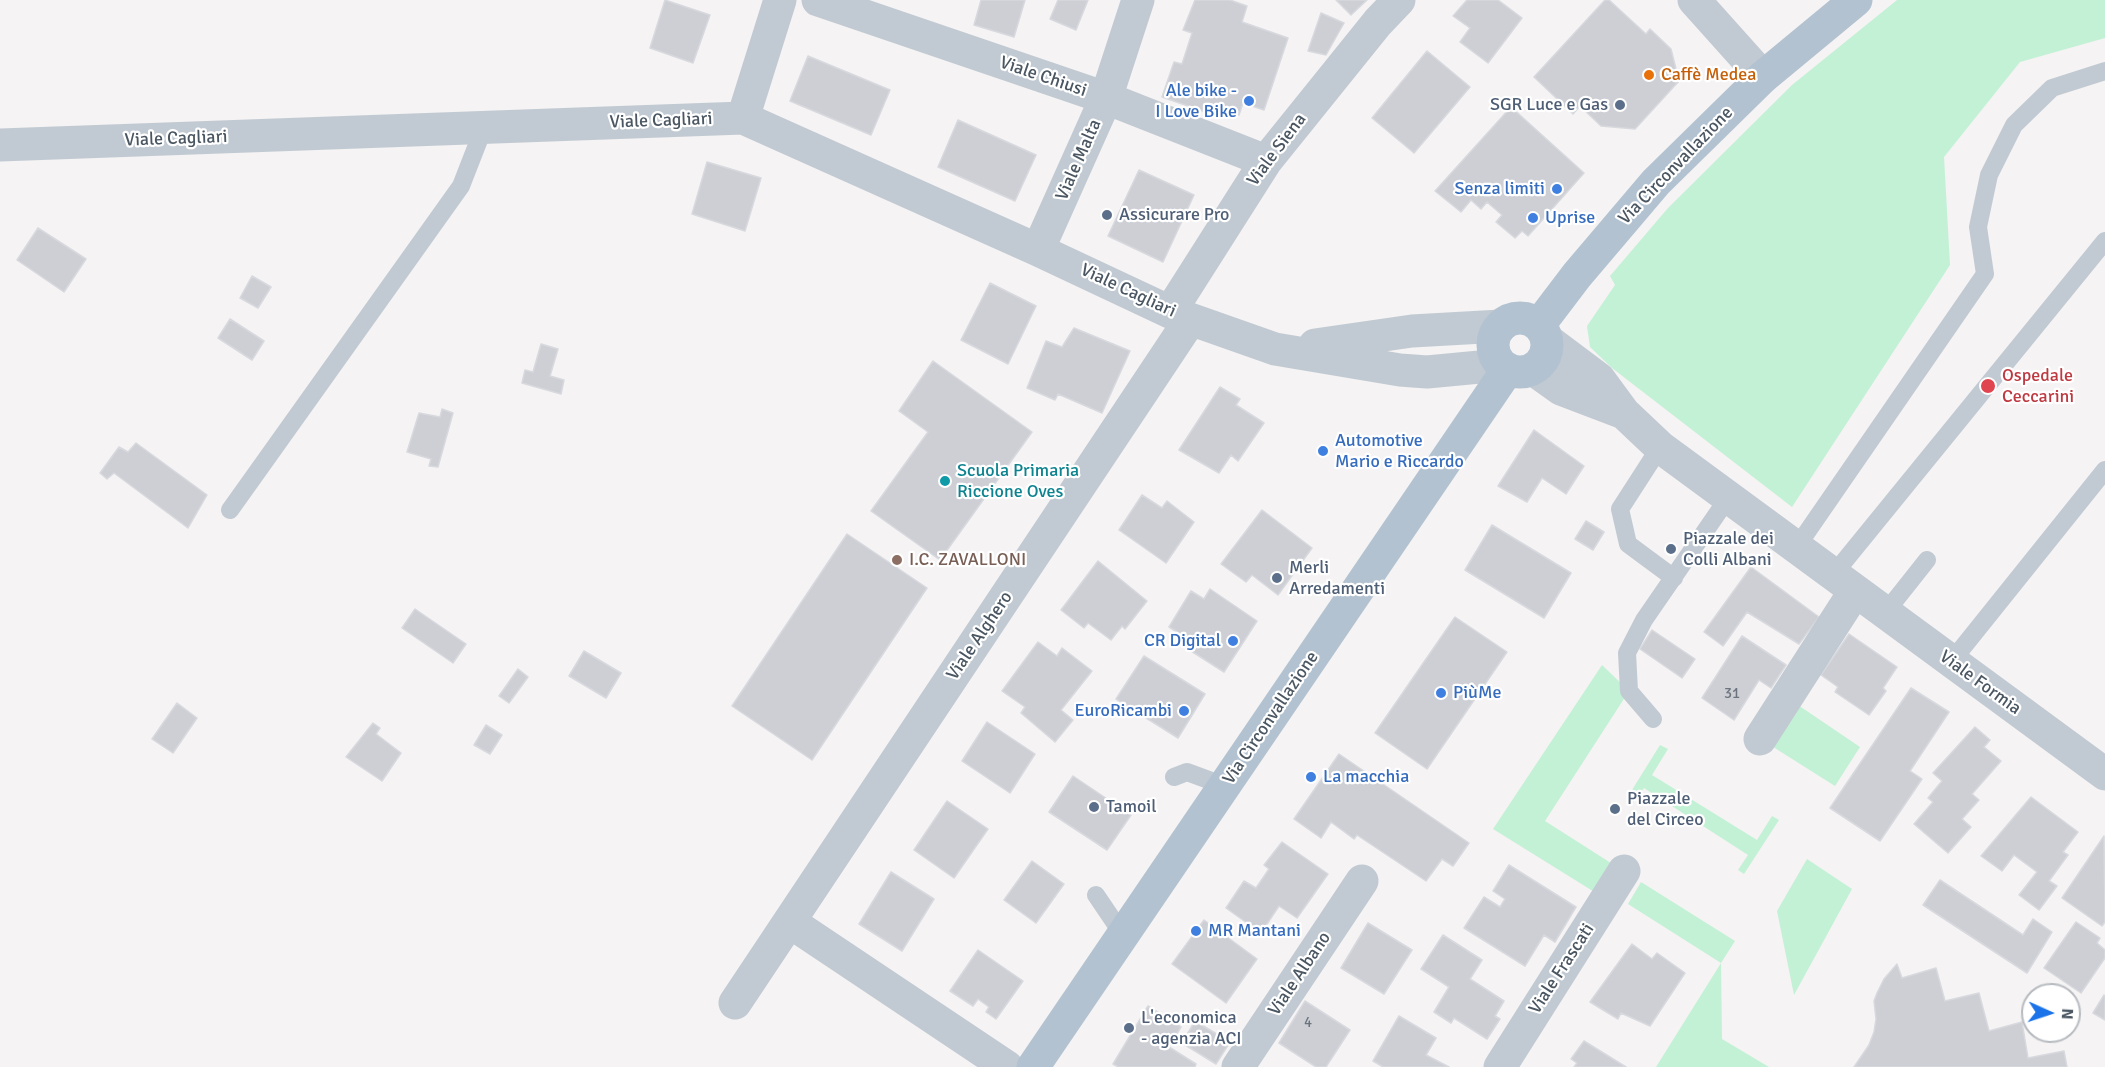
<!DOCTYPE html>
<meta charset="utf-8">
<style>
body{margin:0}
#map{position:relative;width:2105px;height:1067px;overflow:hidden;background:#f5f3f3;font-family:Signika,sans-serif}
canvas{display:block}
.north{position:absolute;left:2021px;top:983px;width:60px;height:60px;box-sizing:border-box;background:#fff;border:2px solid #b7bbc0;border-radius:50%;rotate:93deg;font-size:16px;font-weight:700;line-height:24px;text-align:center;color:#4a5661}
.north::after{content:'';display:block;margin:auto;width:21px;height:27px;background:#1a73e8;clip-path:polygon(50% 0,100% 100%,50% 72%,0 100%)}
</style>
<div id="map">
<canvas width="2105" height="1067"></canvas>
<div class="north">N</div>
</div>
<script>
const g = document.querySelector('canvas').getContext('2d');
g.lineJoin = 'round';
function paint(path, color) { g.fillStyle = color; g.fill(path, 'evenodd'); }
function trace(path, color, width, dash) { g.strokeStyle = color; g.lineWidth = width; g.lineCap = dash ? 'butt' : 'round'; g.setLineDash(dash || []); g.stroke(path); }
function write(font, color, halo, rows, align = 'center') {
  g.font = font + ' Signika,sans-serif'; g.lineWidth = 4.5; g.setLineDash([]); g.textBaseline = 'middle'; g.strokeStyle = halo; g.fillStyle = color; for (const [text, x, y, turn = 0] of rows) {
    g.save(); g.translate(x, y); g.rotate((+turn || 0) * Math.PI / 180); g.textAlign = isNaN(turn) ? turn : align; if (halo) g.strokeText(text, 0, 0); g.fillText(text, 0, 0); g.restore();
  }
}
paint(new Path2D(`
 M1897 0H2105V38L2020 62 1944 157 1950 265 1792 507 1612 368 1590 347 1587 326 1615 285 1610 276 1668 208 1792 85Z
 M1602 665 1629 691 1545 821 1614 865 1596 893 1493 829Z
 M1795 703 1860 747 1835 786 1770 745Z
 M1660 745 1668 749 1652 775 1757 840 1772 816 1779 820 1744 874 1738 870 1748 855 1644 788 1633 803 1627 798Z
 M1807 859 1852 889 1794 995 1777 911Z
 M1641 882 1735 941 1721 963 1722 1039 1769 1067H1656L1721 963 1628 904Z`), '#c3f1d5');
const building = new Path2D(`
 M665 0 710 15 693 63 650 48Z
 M981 0H1025L1014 37 974 25Z
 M1058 0H1088L1076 30 1050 19Z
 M1195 0H1230L1247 6 1242 22 1288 38 1264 110 1243 103 1239 115 1218 108 1214 115 1162 97 1174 62 1182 64 1192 33 1183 30Z
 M1336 0H1367L1351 15Z
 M1467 0H1498L1522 18 1488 63 1460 42 1470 28 1453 16Z
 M1605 0H1609L1646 34 1650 29 1671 49 1679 81 1635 129 1601 126 1580 106 1573 114 1534 77Z
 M1321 13 1344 23 1326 55 1308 51Z
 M1427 51 1470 87 1414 153 1372 118Z
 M808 56 890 90 871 135 790 101Z
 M1511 107 1584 173 1528 236 1522 231 1515 238 1496 222 1502 215 1487 202 1481 209 1471 200 1461 212 1435 191Z
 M958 120 1036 155 1015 201 938 167Z
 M707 162 761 178 745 231 692 214Z
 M1139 170 1194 195 1163 262 1108 236Z
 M38 228 86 259 64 292 17 260Z
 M252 276 271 287 258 308 240 298Z
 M990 283 1036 306 1008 364 961 340Z
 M230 319 264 341 252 360 218 338Z
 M1074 328 1130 351 1102 413 1058 394 1055 400 1027 388 1046 341 1062 347Z
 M541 344 558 349 550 376 564 380 561 394 522 383 525 370 533 372Z
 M933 361 1032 432 940 560 871 511 928 432 899 411Z
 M1220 387 1240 399 1236 405 1264 423 1238 461 1231 455 1219 473 1179 450Z
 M442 409 453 413 438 467 429 466 431 459 407 452 419 413 440 417Z
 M1534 430 1584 466 1566 494 1542 478 1527 502 1498 486Z
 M136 443 207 495 188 528 114 473 107 479 100 473 119 447 128 452Z
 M1142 495 1162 508 1167 501 1194 522 1166 563 1119 530Z
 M1262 510 1312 548 1278 595 1252 575 1246 582 1221 564Z
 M1586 521 1604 532 1593 550 1575 539Z
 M1492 525 1571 573 1544 618 1465 570Z
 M847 534 927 588 812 760 732 706Z
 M1098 561 1147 601 1125 629 1122 626 1111 640 1088 623 1084 628 1061 610Z
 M1751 567 1819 617 1799 644 1747 612 1723 646 1704 632Z
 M1210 589 1257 621 1224 672 1177 642 1182 635 1169 627 1191 591 1204 599Z
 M415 609 466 644 453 663 402 628Z
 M1455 617 1507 652 1427 769 1375 733Z
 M1652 630 1695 659 1682 678 1640 649Z
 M1849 634 1897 667 1883 688 1886 691 1869 715 1835 692 1838 687 1821 675Z
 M1742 636 1786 665 1771 688 1759 680 1734 720 1702 698Z
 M1038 642 1057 656 1062 648 1092 671 1061 710 1073 720 1055 742 1021 713 1025 707 1002 691Z
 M584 651 621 673 606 698 569 676Z
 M1144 656 1205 694 1178 738 1116 699Z
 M518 669 528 677 509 703 499 696Z
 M1911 688 1949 712 1910 771 1922 779 1880 841 1830 808Z
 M177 703 197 718 173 753 152 739Z
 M987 722 1035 754 1010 793 962 761Z
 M373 723 380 728 376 734 401 753 382 781 346 757Z
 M486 725 502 735 490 754 474 745Z
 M1975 727 1990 740 1984 747 2001 761 1972 794 1979 800 1962 819 1971 827 1948 853 1914 824 1933 802 1928 798 1942 781 1933 773Z
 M1339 754 1469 843 1453 866 1442 859 1426 881 1357 835 1354 839 1331 822 1321 838 1294 819Z
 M1073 776 1131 815 1107 850 1049 812Z
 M2031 797 2078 832 2063 852 2068 855 2049 881 2057 886 2039 910 2019 895 2037 872 2014 855 2002 871 1981 856Z
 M947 801 988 829 954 878 914 850Z
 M2104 836 2105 922 2102 926 2062 898Z
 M1282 842 1328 874 1297 918 1279 906 1261 933 1226 908 1244 881 1256 888 1269 869 1264 865Z
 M1032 861 1064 884 1036 923 1004 900Z
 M1509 865 1576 907 1555 942 1544 935 1525 966 1464 928 1484 897 1500 907 1505 899 1493 891Z
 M891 872 934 899 902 951 859 924Z
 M1940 880 2023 935 2033 919 2052 932 2027 973 1923 905Z
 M1204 920 1257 959 1226 1003 1172 964Z
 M2076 922 2100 938 2097 943 2105 950V958L2081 993 2044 968Z
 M1368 923 1412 950 1384 994 1341 968Z
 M1443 935 1482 960 1470 979 1504 1001 1495 1016 1500 1019 1487 1039 1454 1018 1451 1023 1434 1012 1449 987 1421 969Z
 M1632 944 1652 959 1657 953 1685 973 1650 1026 1621 1013 1618 1019 1590 1002Z
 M978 950 1023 981 996 1019 986 1012 989 1007 978 999 973 1006 950 991Z
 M1897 964 1902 978 1936 968 1945 1001 1979 993 1989 1031 2022 1022 2028 1058 2064 1051 2067 1067H1854L1869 1045 1874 1032 1876 1019 1874 1001 1877 993 1884 979Z
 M2104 995 2105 996V1020L2093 1013Z
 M1305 1001 1350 1030 1326 1067H1316L1279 1043Z
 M1148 1006 1181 1027 1169 1047 1196 1064 1195 1067H1118L1113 1064Z
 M1399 1016 1436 1038 1426 1055 1449 1067H1383L1373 1061Z
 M1195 1021 1230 1042 1216 1064 1182 1043Z
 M1584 1041 1626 1067H1574L1577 1063 1571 1059Z`);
paint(building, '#cdcfd5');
trace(building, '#d7d9de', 1.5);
trace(new Path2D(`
 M1660 447 1620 509 1628 544 1674 578
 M230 510 461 186 484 127
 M1796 548 1985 274 1978 227 1989 175 2014 125 2052 88 2105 71
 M1833 575 2105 241
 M1885 613 1927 560
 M1951 662 2105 470
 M1653 719 1629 691 1627 653 1644 620 1728 498
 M1174 777 1187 772 1225 786
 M1096 895 1123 935`), '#c1cad2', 18);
trace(new Path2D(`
 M818 0 1106 98 1266 161
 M1694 0 1763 77
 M743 118 780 0
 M0 145 743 118 1038 250 1170 312 1275 349 1400 370 1427 372 1501 365
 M1038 250 1106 98 1138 0
 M1170 312 1266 161 1378 22 1399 0
 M1547 340 1599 379 1624 413 1660 447 2105 774
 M1315 345 1412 331 1501 326
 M1533 369 1561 389 1624 413
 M1760 739 1855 591
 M790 922 1007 1067
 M735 1003 1190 320
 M1238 1067 1362 881
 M1500 1067 1624 871`), '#c1cad2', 33);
trace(new Path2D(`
 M1493 345a27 27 0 1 1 54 0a27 27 0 1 1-54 0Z
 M1539 325 1577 275 1656 182 1763 77 1856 0
 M1033 1067 1508 369`), '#b3c2d1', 33);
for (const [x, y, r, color] of [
 [1649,75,6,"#e8710a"],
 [1249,101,6,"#3f7fe0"],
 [1620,105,6,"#5c6f8a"],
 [1557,189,6,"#3f7fe0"],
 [1107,215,6,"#5c6f8a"],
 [1533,218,6,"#3f7fe0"],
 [1988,386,8,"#e0444e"],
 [1323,451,6,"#3f7fe0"],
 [945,481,6,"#0f9aa8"],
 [1671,549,6,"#5c6f8a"],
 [897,560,6,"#8d6e63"],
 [1277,578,6,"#5c6f8a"],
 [1233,641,6,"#3f7fe0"],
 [1441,693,6,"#3f7fe0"],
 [1184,711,6,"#3f7fe0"],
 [1311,777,6,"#3f7fe0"],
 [1094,807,6,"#5c6f8a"],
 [1615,809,6,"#5c6f8a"],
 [1196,931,6,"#3f7fe0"],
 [1129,1028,6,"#5c6f8a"]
]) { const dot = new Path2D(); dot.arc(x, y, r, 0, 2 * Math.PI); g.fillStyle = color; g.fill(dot); trace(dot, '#fff', 2); }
write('15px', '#6b747e', null, [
 ["31",1732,694],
 ["4",1308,1023]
]);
write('18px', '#c56008', '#fff', [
 ["Caffè Medea",1661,75]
], 'left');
write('18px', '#4a5661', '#fff', [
 ["Viale Chiusi",1043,77,19],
 ["Viale Cagliari",661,121,-2],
 ["Viale Cagliari",176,139,-2],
 ["Viale Siena",1277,150,-53],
 ["Viale Malta",1079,160,-66],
 ["Via Circonvallazione",1676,166,-46],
 ["Viale Cagliari",1128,291,25],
 ["Viale Alghero",980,636,-56],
 ["Viale Formia",1980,683,36],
 ["Via Circonvallazione",1271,718,-56],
 ["Viale Frascati",1562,969,-57],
 ["Viale Albano",1300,974,-56]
]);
write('18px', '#366cbe', '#fff', [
 ["Ale bike -",1237,91,"right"],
 ["I Love Bike",1237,112,"right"],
 ["Senza limiti",1545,189,"right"],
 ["Uprise",1545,218],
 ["Automotive",1335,441],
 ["Mario e Riccardo",1335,462],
 ["CR Digital",1221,641,"right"],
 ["PiùMe",1453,693],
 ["EuroRicambi",1172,711,"right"],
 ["La macchia",1323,777],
 ["MR Mantani",1208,931]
], 'left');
write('18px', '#4e5e75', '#fff', [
 ["SGR Luce e Gas",1608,105,"right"],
 ["Assicurare Pro",1119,215],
 ["Piazzale dei",1683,539],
 ["Colli Albani",1683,560],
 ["Merli",1289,568],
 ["Arredamenti",1289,589],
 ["Piazzale",1627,799],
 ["del Circeo",1627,820],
 ["Tamoil",1106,807],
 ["L'economica",1141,1018],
 ["- agenzia ACI",1141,1039]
], 'left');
write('18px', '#be3a42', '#fff', [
 ["Ospedale",2002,376],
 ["Ceccarini",2002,397]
], 'left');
write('18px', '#0d838f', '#fff', [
 ["Scuola Primaria",957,471],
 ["Riccione Oves",957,492]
], 'left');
write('18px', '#785e54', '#fff', [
 ["I.C. ZAVALLONI",909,560]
], 'left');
</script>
